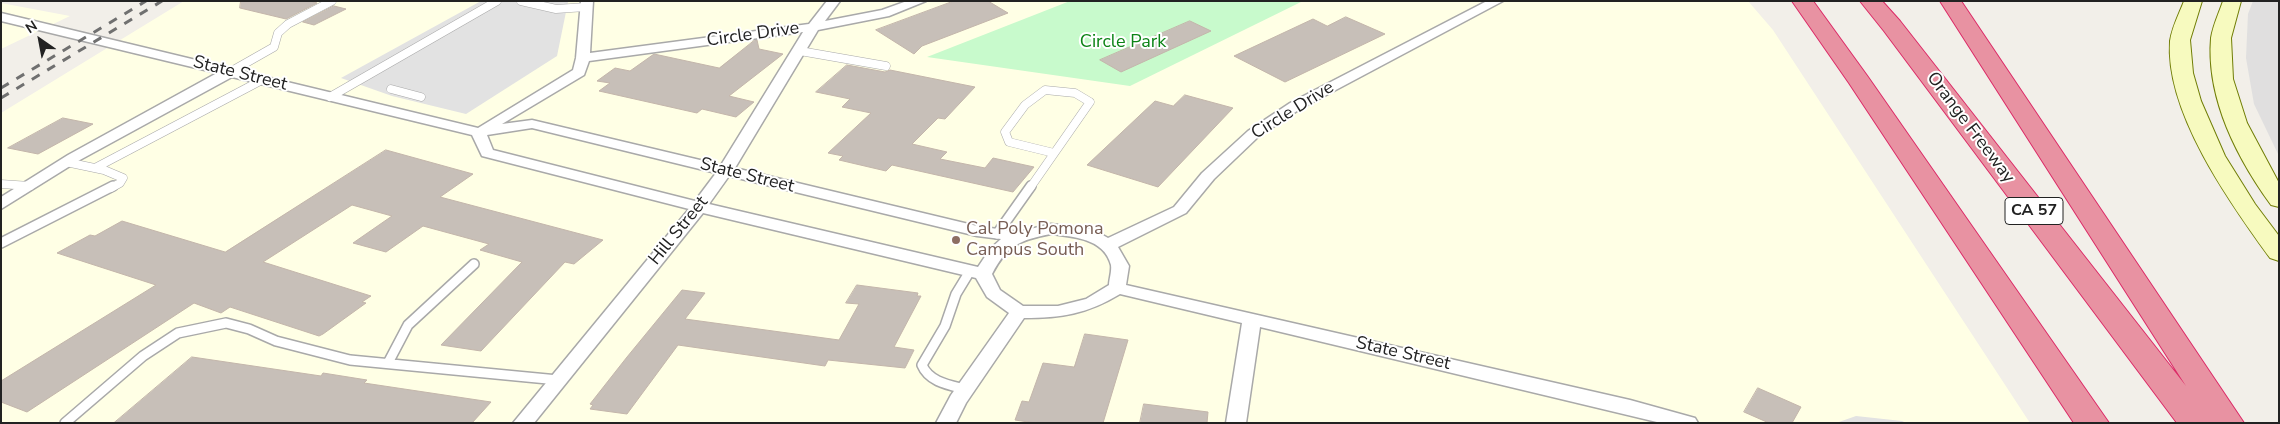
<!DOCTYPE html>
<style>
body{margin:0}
#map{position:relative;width:2280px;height:424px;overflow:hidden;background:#f2efe9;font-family:"Nunito Sans",sans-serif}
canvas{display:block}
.frame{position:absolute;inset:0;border:2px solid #222;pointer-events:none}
.north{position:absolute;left:15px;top:15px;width:50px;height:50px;-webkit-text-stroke:4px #fff;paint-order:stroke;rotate:327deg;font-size:14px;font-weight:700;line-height:20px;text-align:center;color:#222}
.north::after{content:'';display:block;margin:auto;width:18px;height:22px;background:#222;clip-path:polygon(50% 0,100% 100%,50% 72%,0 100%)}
</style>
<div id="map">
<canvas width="2280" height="424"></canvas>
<div class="frame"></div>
<div class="north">N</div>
</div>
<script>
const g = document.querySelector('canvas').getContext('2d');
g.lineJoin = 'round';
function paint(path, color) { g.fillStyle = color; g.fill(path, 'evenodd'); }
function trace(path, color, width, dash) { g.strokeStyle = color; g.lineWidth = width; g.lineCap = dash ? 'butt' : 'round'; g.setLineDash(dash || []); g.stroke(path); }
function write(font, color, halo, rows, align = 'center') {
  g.font = font + ' "Nunito Sans",sans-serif'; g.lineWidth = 4; g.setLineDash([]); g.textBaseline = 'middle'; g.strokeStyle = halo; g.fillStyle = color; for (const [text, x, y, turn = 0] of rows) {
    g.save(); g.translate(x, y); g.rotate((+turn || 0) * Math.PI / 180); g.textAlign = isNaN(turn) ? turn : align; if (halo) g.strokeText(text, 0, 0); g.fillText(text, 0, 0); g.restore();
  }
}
paint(new Path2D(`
 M2253 1H2279V156L2254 104 2246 58 2248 14Z`), '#e0dfdf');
paint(new Path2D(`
 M184 1H1748L1773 30 2030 423H1V113Z
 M1 3 70 16 1 49Z`), '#ffffe5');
paint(new Path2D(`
 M1070 1H1303L1130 86 927 57Z`), '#c8facc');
paint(new Path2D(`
 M481 1 568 2 557 56 466 114 392 96 341 78Z
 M1856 416 1902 421 1906 423H1836Z`), '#e2e2e2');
const building = new Path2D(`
 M241 1H310L317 3 286 19 240 8Z
 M954 1H988L1008 13 922 46 914 54 876 30Z
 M334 6 346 9 314 25 303 22Z
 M1346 17 1385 34 1285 82 1234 56 1313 19 1327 26Z
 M1190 21 1211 31 1121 72 1100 60Z
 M755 40H757L759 49 783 54 729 96 754 102 736 117 702 109 697 113 599 91 610 83 597 81 615 68 630 71 654 54 719 68Z
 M847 65 885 72 890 70 975 87 945 119 938 118 912 144 947 152 940 159 985 168 993 158 1034 167 1013 192 892 165 886 171 839 160 843 156 828 153 871 113 842 107 850 99 816 92Z
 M1185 95 1233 108 1158 187 1087 165 1155 101 1173 106Z
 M63 118 93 124 38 154 8 148Z
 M386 150 473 174 440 197 603 240 574 264 565 262 481 351 441 345 522 262 480 250 489 244 423 226 386 252 353 243 392 216 352 205 263 262 371 296 362 302 366 303 323 334 319 336 230 307 221 313 194 303 27 412 1 402V381L156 285 57 253 90 235 95 236 122 221 225 252Z
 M857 285 918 293 917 296H921L894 347 914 350 905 368 828 360 825 366 678 345 627 414 590 409 593 405 590 404 627 357 682 290 705 293 685 319 839 340 859 304 846 303Z
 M1085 334 1128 340 1103 423H1035L1015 420 1022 401 1029 402 1043 363 1074 367Z
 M192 357 321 376 323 373 367 380 364 383 491 402 472 423H114Z
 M1758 388 1801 407 1792 423H1769L1744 412Z
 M1144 404 1208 412 1207 423H1140Z`);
paint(building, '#c7bfb8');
trace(building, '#c4b6ab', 1);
const laneFar1 = new Path2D(`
 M521 1 556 9 586 7
 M800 51 886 66
 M230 72 274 47 278 33 288 24 332 1
 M391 89 421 97
 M330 97 497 1
 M66 162 104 170 123 178 120 183 111 188
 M95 168 262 80
 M1 184 30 186
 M1030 188 1090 102 1075 93 1045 90 1025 105 1005 132 1009 142 1054 153`);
const lane = new Path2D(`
 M997 234 1031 186
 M1 243 113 186
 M388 363 408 325 474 264
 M965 389C949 385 929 382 922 365L945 326 956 294 970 271
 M65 423 143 356 178 333 226 323 249 329 276 341 350 360 558 380`);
const street = new Path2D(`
 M581 1H593L590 53 809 24 827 1H840L825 21 882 10 907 1H926L889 16 818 30 735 168 977 226 1018 232 1051 224 1092 229 1108 238 1174 207 1202 173 1248 131 1290 103 1487 1H1503L1300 109 1258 137 1214 179 1186 213 1118 247 1129 266 1126 285 1630 400 1695 418 1698 423H1661L1260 327 1246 423H1226L1242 323 1120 294C1087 314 1061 318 1024 318L966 403 956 423H936L951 395 1009 313 987 297 976 278 703 213 534 423H513L689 209 482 156 472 135 232 77 78 161 1 209V197L68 155 217 73 1 21V13L478 128 573 70 576 58ZM803 32 721 165 532 120 502 124 584 75 589 61ZM532 128 716 173 695 201 493 150 487 135ZM729 176 977 236 1001 239 990 249 978 267 709 204ZM1051 234C1073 237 1104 238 1111 265 1112 271 1109 280 1109 285L1086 299 1058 306H1023L1000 290 992 274C1007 245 1020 240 1051 234Z`);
const secondary = new Path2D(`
 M2184 1H2202L2190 40 2193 73 2201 101 2225 156 2255 204 2279 236V261L2270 258C2230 203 2165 112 2170 41 2172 27 2179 14 2184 1Z
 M2223 1H2241L2231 38 2233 79 2247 123 2279 183V207L2271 205C2237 158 2206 98 2211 38 2213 25 2219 13 2223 1Z`);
const highway = new Path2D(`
 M1792 1H1813L1868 77 2109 423H2074L1849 83Z
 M1860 1H1882L1900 21 2186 386 1940 1H1961L2244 423H2177L1884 31Z`);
trace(laneFar1, '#a9a9a9', 9);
trace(lane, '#a9a9a9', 12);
trace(street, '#a9a9a9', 3);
trace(secondary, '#707d05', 2);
trace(highway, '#dc2a67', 2);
trace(laneFar1, '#fff', 8);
trace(lane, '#fff', 9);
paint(street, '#fff');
paint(secondary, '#f7fabf');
paint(highway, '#e892a2');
trace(new Path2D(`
 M1 88 146 1
 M1 98 162 1`), '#707070', 3, [9, 9]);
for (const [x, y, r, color] of [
 [956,240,5,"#8d6e63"]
]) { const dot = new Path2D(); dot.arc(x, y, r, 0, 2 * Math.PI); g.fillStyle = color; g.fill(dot); trace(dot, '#fff', 2); }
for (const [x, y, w] of [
 [2034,211,58]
]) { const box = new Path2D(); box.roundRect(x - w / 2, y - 13.5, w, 27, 4); g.fillStyle = '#fff'; g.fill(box); trace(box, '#222', 1); }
write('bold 16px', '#222', null, [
 ["CA 57",2034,211]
]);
write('18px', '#222', '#fff', [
 ["Circle Drive",753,35,-8],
 ["State Street",240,74,14],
 ["Circle Drive",1293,111,-32],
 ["Orange Freeway",1970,128,53],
 ["State Street",747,176,14],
 ["Hill Street",679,231,-51],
 ["State Street",1403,354,13]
]);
write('18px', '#0c8416', '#fff', [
 ["Circle Park",1123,43]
]);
write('18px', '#785e54', '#fff', [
 ["Cal Poly Pomona",966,230],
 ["Campus South",966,251]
], 'left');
</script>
